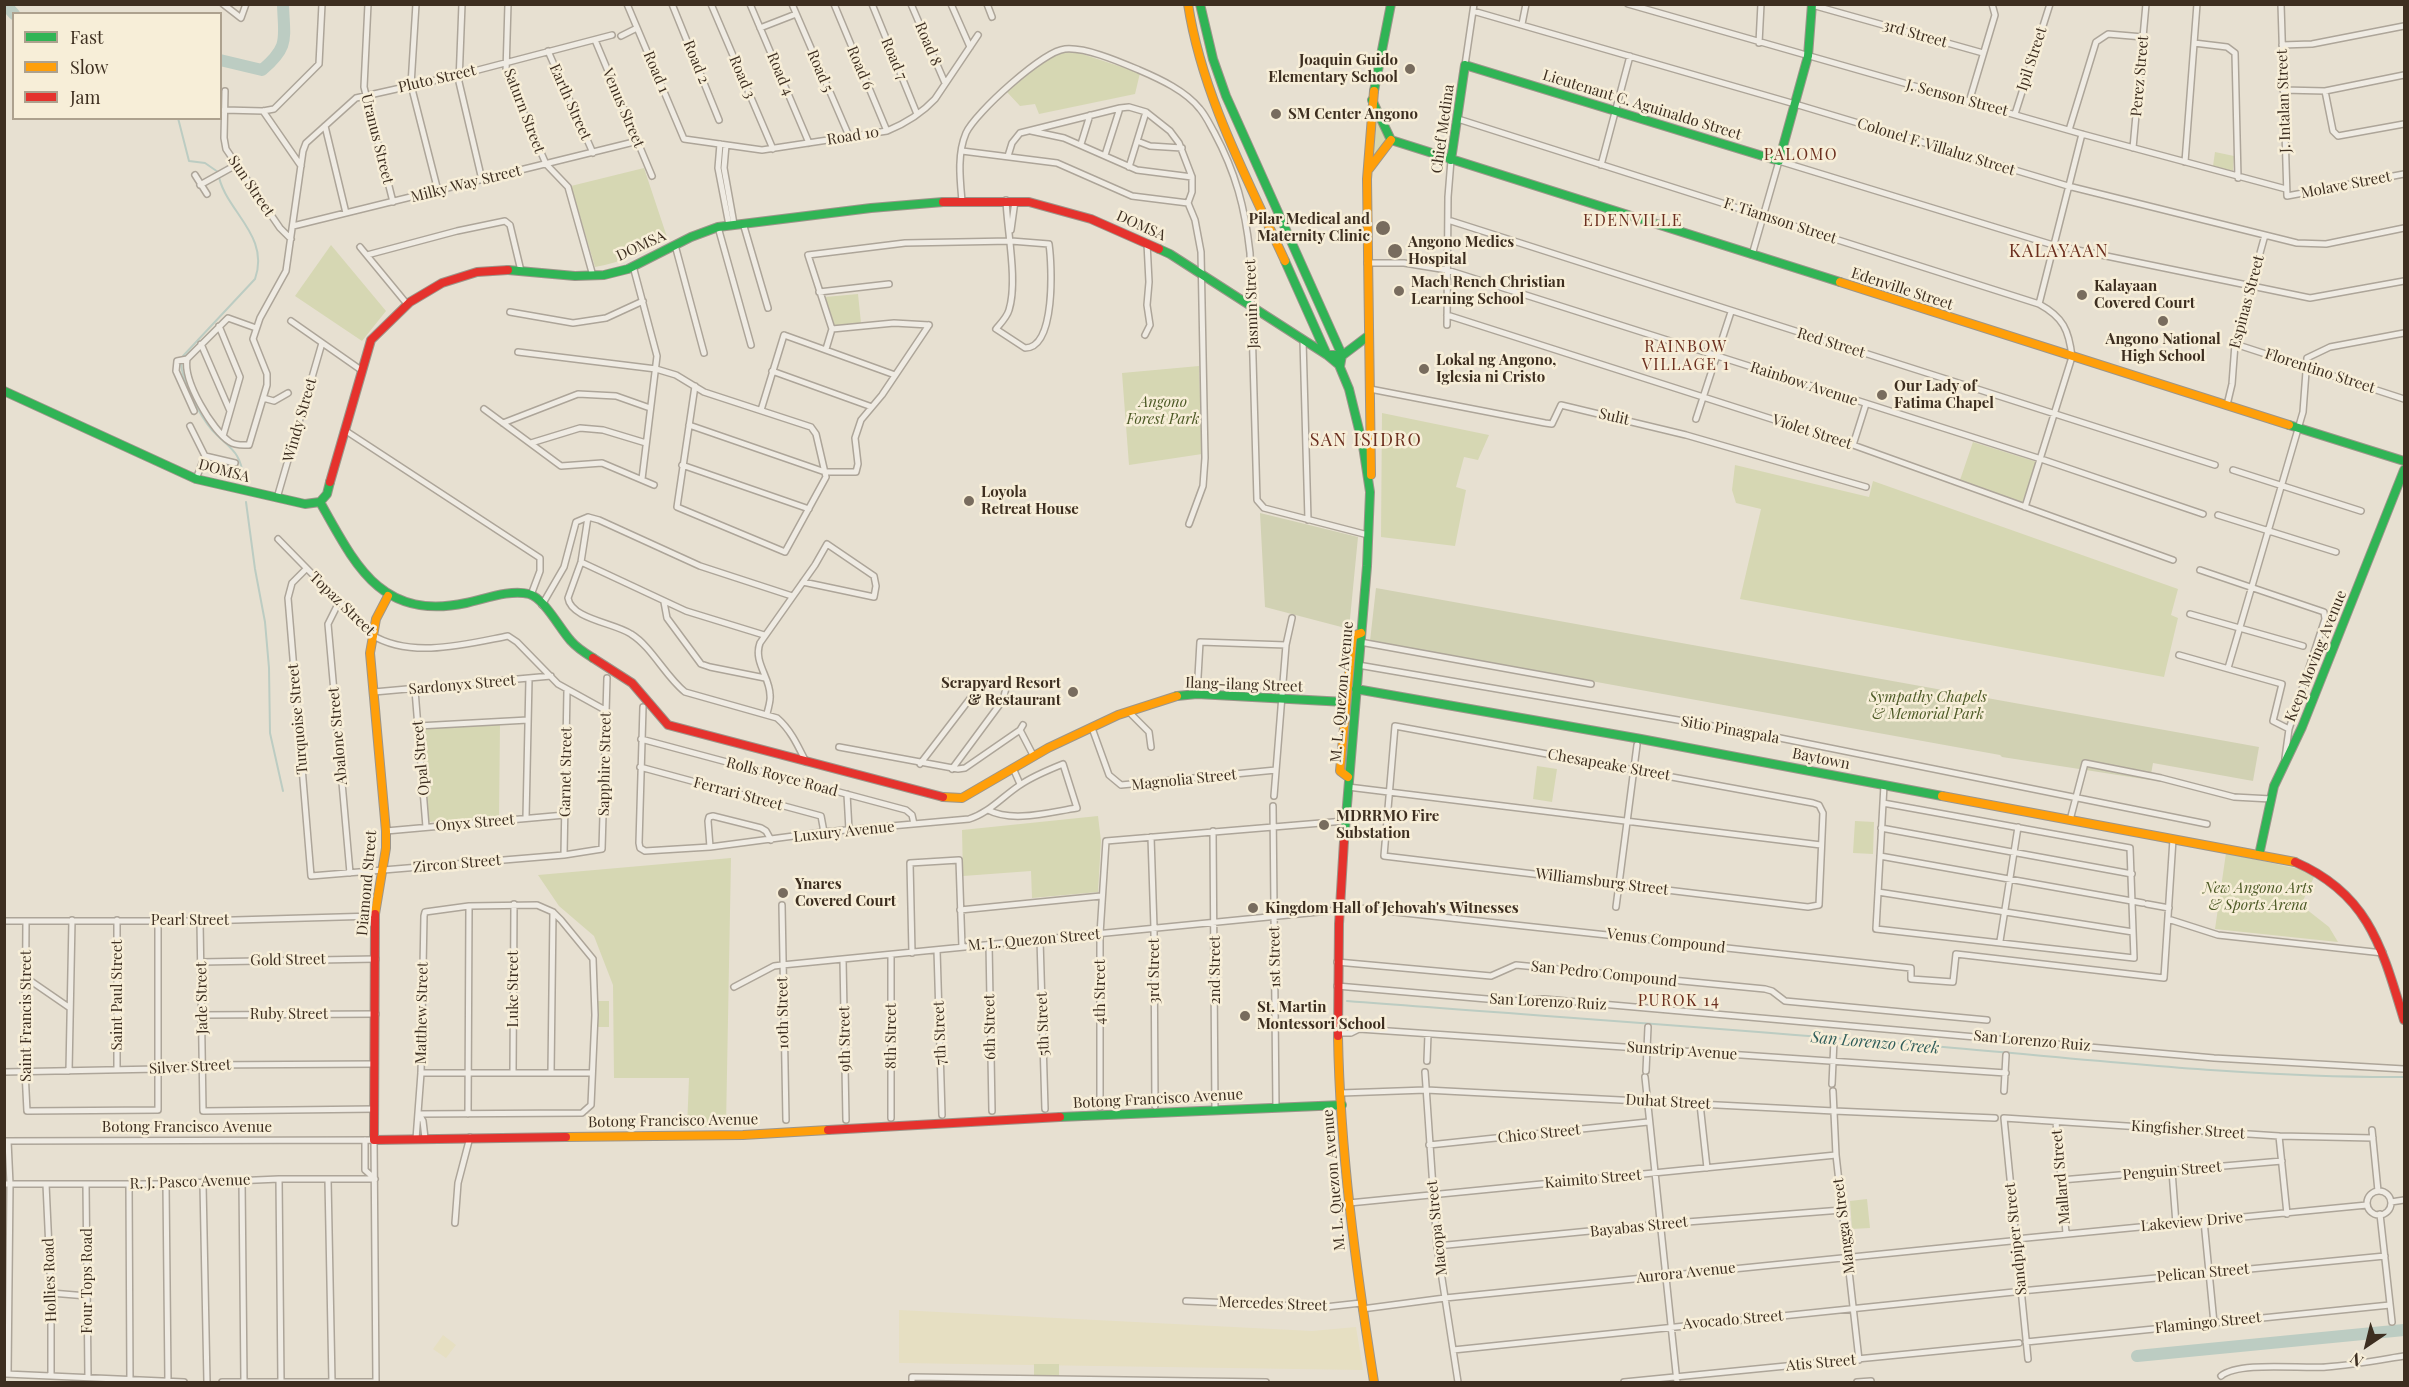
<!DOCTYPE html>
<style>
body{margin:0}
#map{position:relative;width:2409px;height:1387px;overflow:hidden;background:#e7e0d1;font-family:"Playfair Display",serif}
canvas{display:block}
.frame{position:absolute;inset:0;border:6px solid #3d2e20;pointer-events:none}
.legend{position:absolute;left:12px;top:12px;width:210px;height:108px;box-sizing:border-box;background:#f7eed8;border:2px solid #ada18e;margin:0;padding:8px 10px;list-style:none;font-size:18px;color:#3d2e20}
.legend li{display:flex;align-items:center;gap:12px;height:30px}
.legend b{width:30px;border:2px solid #ada18e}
.north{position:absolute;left:2337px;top:1315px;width:60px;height:60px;-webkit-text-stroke:4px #f7eed8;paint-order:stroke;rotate:215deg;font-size:16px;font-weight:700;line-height:24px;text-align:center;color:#3d2e20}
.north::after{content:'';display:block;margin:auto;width:21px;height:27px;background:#3d2e20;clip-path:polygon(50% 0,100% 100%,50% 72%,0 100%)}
</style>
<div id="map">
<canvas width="2409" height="1387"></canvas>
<div class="frame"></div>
<ul class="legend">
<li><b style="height:8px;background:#30b455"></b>Fast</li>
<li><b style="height:8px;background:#ff9f0a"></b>Slow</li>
<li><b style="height:8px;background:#e5322d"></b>Jam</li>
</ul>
<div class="north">N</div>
</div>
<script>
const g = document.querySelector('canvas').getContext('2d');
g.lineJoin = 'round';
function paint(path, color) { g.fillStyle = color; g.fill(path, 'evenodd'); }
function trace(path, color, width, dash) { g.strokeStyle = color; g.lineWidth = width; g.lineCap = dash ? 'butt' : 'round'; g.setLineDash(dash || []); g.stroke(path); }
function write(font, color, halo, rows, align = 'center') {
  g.font = font + ' "Playfair Display",serif'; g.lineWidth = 5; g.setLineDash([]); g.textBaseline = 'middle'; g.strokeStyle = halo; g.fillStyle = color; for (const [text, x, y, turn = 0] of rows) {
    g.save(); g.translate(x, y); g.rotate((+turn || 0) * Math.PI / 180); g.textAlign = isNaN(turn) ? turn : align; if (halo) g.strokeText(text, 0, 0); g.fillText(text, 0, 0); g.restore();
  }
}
paint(new Path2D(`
 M899 1310 1312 1331 1356 1327 1363 1370 899 1363Z
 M443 1335 456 1345 446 1358 433 1349Z`), '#e6dfc2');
paint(new Path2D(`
 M1062 51H1073L1140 73 1135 94 1039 114 1035 104 1020 106 1007 92 1047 59Z
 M1377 118 1387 139 1373 159Z
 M2215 152 2234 156 2233 171 2213 166Z
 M644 168 667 237C644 250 622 263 595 267L571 186Z
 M331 245 386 311 362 341 295 296Z
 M858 294 861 323 835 326 825 297Z
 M1199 366 1202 454 1129 465 1122 373Z
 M1382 413 1489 435 1478 460 1464 457 1456 487 1466 490 1455 546 1381 537Z
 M1973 442 2037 462 2022 503 1960 480Z
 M1735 465 1869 497 1873 481 2178 589 2171 615 2178 618 2164 677 1740 599 1761 509 1736 503 1732 490Z
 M500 724 499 816 428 822 420 729Z
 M1537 766 1557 769 1552 802 1533 799Z
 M1098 816 1101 841 1098 892 1032 898 1031 871 963 876 962 830Z
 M1855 821 1874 822 1873 854 1853 853Z
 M2226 853 2299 869 2315 875 2301 905 2329 927 2338 942 2215 929Z
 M731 858 726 1126 687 1128 689 1078H614L613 985 594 936 559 906 538 875Z
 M597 1001H609V1027H598Z
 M1867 1199 1870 1228 1852 1229 1850 1201Z
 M1034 1364H1059V1376L1034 1375Z`), '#d6d7b3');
paint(new Path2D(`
 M1260 513 1358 537 1349 629 1265 607Z
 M1376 588 2259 747 2253 781 2153 763 2150 780 2002 757 2000 755 1370 641Z`), '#d1d1b3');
trace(new Path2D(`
 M178 118 189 161 205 163 218 172C223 210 271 234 255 279L183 356
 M181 363C182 382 200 416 212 430 231 450 240 450 244 479
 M246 502 255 569 265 622 269 668 270 733 283 791
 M1347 1001C1542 1016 1737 1029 1931 1046 2089 1059 2247 1078 2404 1077`), '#bcccc2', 2);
trace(new Path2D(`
 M5 4 14 14
 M220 60 262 70C290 46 284 39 283 4
 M2137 1356 2404 1330`), '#bcccc2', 12);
const street = new Path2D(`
 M223 4 241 18 246 4
 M368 4 364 87 393 202
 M416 4 411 85 438 191
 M462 4 459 82 482 180
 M508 4 506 72 546 164 568 187 593 276
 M627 4 684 139 762 150 887 131C904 124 922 113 935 99L978 35
 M672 4 719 120
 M711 4 773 149
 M750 4 809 143
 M792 4 849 136
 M834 4 887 131
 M872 4 917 114
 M911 4 945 83
 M951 4 970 47
 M987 4 992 17
 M1628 4 2082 134 2286 189
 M2281 4 2287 196 2404 174
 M1812 5 1983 53
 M1473 11 1795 104 2068 186 2297 243 2326 244 2404 228
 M1522 24 1526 4
 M760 28 796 14
 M621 36 637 28
 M595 40 652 176
 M1759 43 1761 4
 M2194 43 2227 47 2235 53 2238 178
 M2282 45 2312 44 2404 26
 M548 51 593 153
 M1465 65 1474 4
 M2283 90 2325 91 2404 75
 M225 91 224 138 226 149 280 228 291 239
 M2325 91 2333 131 2338 136 2404 124
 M1969 102 1995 15 1992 4
 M224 110 263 111 274 109 319 64 322 4
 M263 111 301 166
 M2015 114 2050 4
 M1458 119 2039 304C2063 317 2069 330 2072 357L2025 507
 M325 126 346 213
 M2069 130 2096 42 2108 34 2143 37
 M1031 131 1064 138 1137 170 1192 177
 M1137 141 1150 146 1182 148
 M720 144 718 168 729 225
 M1081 144 1090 115
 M726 145 724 168 734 224
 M2133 148 2146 4
 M962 151 1057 163 1132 196 1188 203 1195 220 1201 252 1205 458 1203 486 1189 524
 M1105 155 1120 108
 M1008 156 1012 143 1020 133 1120 108 1129 107 1146 112 1170 131 1179 143 1192 177V192L1188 203
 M2185 162 2197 4
 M1601 165 1630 56
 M1129 167 1146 112
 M195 175 207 194
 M200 185 236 165
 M962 201C960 179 957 154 966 133 975 113 1043 51 1065 49 1086 47 1120 62 1139 70 1160 79 1186 91 1200 109 1206 116 1210 125 1214 132 1236 173 1245 208 1250 253L1257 500 1264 508 1368 535
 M1448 220 2215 465
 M743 223 768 308
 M293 226 638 141
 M718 227 751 345
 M1011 230 1015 201
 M675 245 704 353
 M360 247 407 304
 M367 255 457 231 505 221 510 225 521 271
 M1752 255 1779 161 2053 245 2310 298 2404 281
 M1367 263H1404L1447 270 2041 459 2203 514
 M633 266 657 356 642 479
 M819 292 889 284
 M2039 304 2082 134
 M510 312 573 323 606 318 643 301
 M1447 315 1853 445 2173 560
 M291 321 361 370
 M1447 325 1448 197 1451 160
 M219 326 240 377 223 436
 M832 329 894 323 929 325
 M1145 335 1150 325 1147 305 1149 282 1147 243
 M1303 340 1308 520
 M201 344 230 411
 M2235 344 2404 399
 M826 349 832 329 808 255 905 243 1011 241 1049 244C1052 265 1056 348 1025 348L996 329C1001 323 1007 317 1009 310 1018 281 1007 230 1006 200
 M518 352 656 369 676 375 704 392 811 427 816 434 826 477 785 552 677 507 695 386
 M187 359C183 381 212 430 230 442 236 446 243 445 249 445L267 385V374L253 339 260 318 286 271 303 151 306 143 356 98 459 75 612 35
 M187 359 228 318 256 328
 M187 359 177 361 176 371 194 411
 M772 371 872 407
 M1370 389 1545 423 1552 424 1561 405 1686 435 1866 487
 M263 398 274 401 288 393
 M2227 405 2232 384 2235 344 2265 235
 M484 409 561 466 602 463 654 485
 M761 410 784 335 895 375
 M1696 419 1731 312
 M503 423 578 394 616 396 650 408
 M689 425 825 472H856L858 464 855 438 861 420 882 395 929 325
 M190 426 205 456 196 479
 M346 431 540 558V571L531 595
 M531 443 580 428 603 430 646 443
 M1853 445 1866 404
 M205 456 235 463
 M682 465 809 509
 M2233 470 2361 511
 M277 498 322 343
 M2218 515 2336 552
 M588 517 581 562 568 598C571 619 615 623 631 634 652 647 665 676 685 692L777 718C791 730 798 746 806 762
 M278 539 372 635C411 659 466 644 508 636L517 642 558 684 605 710
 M581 562 686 611 764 635
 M306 569 292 583 288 598 311 876 564 855 602 849 607 678
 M2200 570 2324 612 2325 619 2289 729 2285 758
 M339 602 328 624 350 873
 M664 602 667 618 701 664 710 667 765 678
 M542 605 564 567 576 522 588 517 599 520 700 566 792 596
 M2190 614 2303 646
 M1360 642 1591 684
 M2179 655 2282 684 2273 721 2289 729
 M1358 665 1765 735 2207 824
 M2228 668 2303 412 2307 358 2330 347 2404 333
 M415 690 426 827
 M374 692 551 676
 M1197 694 1200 642 1286 645
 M643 707 639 843 640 848 645 851 710 847 824 832 969 819C989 813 1003 796 1020 785 1033 776 1048 770 1063 764L1077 808C1050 812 1013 823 988 810
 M1129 712 1149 732 1151 747
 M767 714C768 708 771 701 770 695 770 677 753 662 760 643L815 565 827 544 874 576 876 586 874 597 803 582
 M418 726 528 720
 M1395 726 1813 803 1819 805 1823 813 1819 905 1808 907 1384 856Z
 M1092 728 1109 775 1121 785 1276 770
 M1020 730 1033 755
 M641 739 906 810 912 815 914 824
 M839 747 958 769 965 768 1020 730 1023 725
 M920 764 982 683C992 681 997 682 1006 688L1003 700 952 769
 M640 767 821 816 824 832
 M1013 768 1020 784
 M1348 787 1821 845
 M847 794 849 830
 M1274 796 1286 645 1292 618
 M1883 803 2130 848 2134 958 1876 929 1884 785
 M1273 806 1276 1108
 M526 818 529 679
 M2070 820 2085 763 2161 778 2234 797 2271 799
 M1881 828 2132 874
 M386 831 565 815
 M1213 831 1215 1110
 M1151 837 1154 928 1155 1106
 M710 847 708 821 709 817 713 816 761 828 766 831 771 840
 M564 855 567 690
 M1880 856 2143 903
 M1878 892 2133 932
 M2147 904 2169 908
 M782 905 786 1120
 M1340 906 1911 968V979L1953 982 1956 954 2164 978 2173 839
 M1616 907 1637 745
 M960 910 1101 896
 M2168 919 2218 935 2383 953
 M4 921H200L375 916
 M26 921 25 1071 27 1111 158 1110V920
 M200 921 203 1111 375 1109
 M1040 939 1045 1109
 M2000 941 2018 827
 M989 944 992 1111
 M937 950 942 1115
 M912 953 910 863 959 860 962 947
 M843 959 846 1120
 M201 962 376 959
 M1337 962 1491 976 1516 965 1765 989 1772 991 1785 1001 1987 1020
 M25 977 70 1008
 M1337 986 1510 1001 1544 999 2214 1058 2404 1069
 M734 987 774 966 782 965 1339 910
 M202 1015 376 1014
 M1338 1025 1354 1026 1359 1029 2006 1073
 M1338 1033H1351L1359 1029
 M1427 1061 1428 1034
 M117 1070V920
 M69 1071 72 920
 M1646 1071 1648 1027
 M4 1072 158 1069 202 1065 375 1064
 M1425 1072 1437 1246 1458 1382
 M421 1073H592
 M513 1073 514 904
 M551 1073 553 912
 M1645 1077 1677 1382
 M1832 1084 1834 1040
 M1833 1091 1836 1155 1859 1360
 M2004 1091 2006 1055
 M1341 1093 1426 1090 1834 1111 1995 1118
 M1700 1104 1707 1168
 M1100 1107V934L1106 841 1345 821
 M419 1114 423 1121 425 1138
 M468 1114 469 906
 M891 1118V955
 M2056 1122 2066 1233
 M2372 1130 2378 1191
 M2279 1136 2287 1214
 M416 1139 421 1073 424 916 425 912 469 906 537 905 553 912 561 920 593 959 595 1015 591 1105 582 1113 419 1114
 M365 1140V1170L375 1179
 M4 1141 374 1140 376 1382H222
 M8 1141 10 1184 8 1374
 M1429 1145 1648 1122
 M2172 1171 2176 1224
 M279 1179 281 1382
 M328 1180 332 1382
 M2061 1180 2282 1161
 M242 1181 244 1382
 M4 1184H166L279 1179H375
 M46 1184 51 1293V1376
 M86 1184 88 1377
 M129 1184 130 1382
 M166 1184 168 1382
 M203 1184 207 1382
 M2367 1203a12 12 0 1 1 24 0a12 12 0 1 1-24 0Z
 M2391 1202 2404 1200
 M1349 1203 1836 1155
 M2380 1214 2392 1322
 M2204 1221 2214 1323
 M455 1223 458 1183 470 1137
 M2016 1239 2367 1205
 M1437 1246 1661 1224 1842 1210
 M2021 1291 2385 1256
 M51 1293 87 1296
 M1186 1301 1325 1307 1361 1303
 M1362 1309 1445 1298 2011 1241
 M2026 1342 2390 1305
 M1453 1350 2014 1292
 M2028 1359 2004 1118 2279 1136 2373 1138
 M6 1374 184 1382
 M2221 1376C2239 1361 2301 1369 2326 1367 2352 1365 2379 1360 2404 1356
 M912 1382V1377L1266 1382
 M1624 1382 2019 1343
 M1857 1382 1871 1381`);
const fast = new Path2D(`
 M1200 4 1213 59 1226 96 1342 355 1340 366
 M1374 91 1391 4
 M1372 100 1391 140 1840 282
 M1451 160 1465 65 1779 161 1808 56 1812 4
 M1159 249 1170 254 1327 355H1343L1368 336
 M1285 261 1327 355 1339 365 1349 389 1363 446 1370 492 1367 566 1344 841
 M508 270 575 276 604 275 628 269 691 237 718 227 871 208 943 202
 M4 391 196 479 305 504 320 502 327 494 330 482
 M2289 425 2404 461
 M320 502C356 566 381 621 466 603 485 599 510 589 529 594 544 598 560 629 571 641 577 648 585 653 593 658
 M1356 689 1641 739 1942 796
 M1177 696 1197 694 1345 702
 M2259 855 2274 786 2302 727 2404 470
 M1060 1117 1342 1105`);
const slow = new Path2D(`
 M1188 4C1202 95 1247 178 1285 261
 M1369 169 1391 140
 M1840 282 2289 425
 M1371 475 1367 179 1374 91
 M1348 777 1340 771 1352 642 1353 636 1361 633
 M1942 796 2295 862
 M943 797 962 798 1048 748 1118 715 1177 696
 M375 914 386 848V831L370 653 376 619 388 596
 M1338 1036C1340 1152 1356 1268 1374 1382
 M566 1137 743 1135 828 1130`);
const jam = new Path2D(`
 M943 202H1029L1091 219 1159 249
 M330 482 371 340 410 302 442 283 477 272 508 270
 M593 658 632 683 668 725 943 797
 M2295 862C2369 894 2382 948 2404 1020
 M375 914 374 1140 566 1137
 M1338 1036 1339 924 1344 841
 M828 1130 1060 1117`);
trace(street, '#ada599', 8);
trace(fast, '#9c958a', 10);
trace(slow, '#9c958a', 10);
trace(jam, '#9c958a', 10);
trace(street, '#efebe3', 5);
trace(fast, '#30b455', 8);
trace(slow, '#ff9f0a', 8);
trace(jam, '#e5322d', 8);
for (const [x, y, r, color] of [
 [1410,69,6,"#786c5e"],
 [1276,114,6,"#786c5e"],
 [1383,228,8,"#786c5e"],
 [1395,251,8,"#786c5e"],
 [1399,291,6,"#786c5e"],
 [2082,295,6,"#786c5e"],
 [2163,321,6,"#786c5e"],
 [1424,369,6,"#786c5e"],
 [1882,395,6,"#786c5e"],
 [969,501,6,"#786c5e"],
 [1073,692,6,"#786c5e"],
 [1324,825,6,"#786c5e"],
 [783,893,6,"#786c5e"],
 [1253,908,6,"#786c5e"],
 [1245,1016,6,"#786c5e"]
]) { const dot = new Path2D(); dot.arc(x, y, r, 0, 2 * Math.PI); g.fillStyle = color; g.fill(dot); trace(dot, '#f7eed8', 2); }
write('15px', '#3d2e20', '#f7eed8', [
 ["3rd Street",1915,34,16],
 ["Road 8",928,44,67],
 ["Road 7",894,59,67],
 ["Ipil Street",2032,59,-72],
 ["Road 2",696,62,68],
 ["Road 6",860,68,67],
 ["Road 5",820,71,67],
 ["Road 1",656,72,67],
 ["Road 4",780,74,67],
 ["Perez Street",2140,76,-85],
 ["Road 3",742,77,67],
 ["Pluto Street",437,79,-13],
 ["J. Senson Street",1957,98,15],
 ["J. Intalan Street",2284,101,-92],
 ["Earth Street",570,102,66],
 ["Lieutenant C. Aguinaldo Street",1642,105,17],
 ["Venus Street",623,108,67],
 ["Saturn Street",524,111,69],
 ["Chief Medina",1443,129,-82],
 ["Road 10",853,136,-9],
 ["Uranus Street",377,139,76],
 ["Colonel F. Villaluz Street",1936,147,17],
 ["Milky Way Street",466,184,-14],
 ["Molave Street",2346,185,-11],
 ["Sun Street",251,186,56],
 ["F. Tiamson Street",1780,221,18],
 ["DOMSA",1141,226,24],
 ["DOMSA",641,246,-25],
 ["Edenville Street",1902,289,18],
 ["Espinas Street",2247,302,-75],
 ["Jasmin Street",1252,304,-92],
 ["Red Street",1831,343,17],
 ["Florentino Street",2320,371,18],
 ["Rainbow Avenue",1804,384,18],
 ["Sulit",1614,417,13],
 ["Windy Street",300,420,-74],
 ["Violet Street",1812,432,18],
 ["DOMSA",224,471,15],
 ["Topaz Street",342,604,44],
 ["Keep Moving Avenue",2316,656,-68],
 ["Sardonyx Street",462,685,-5],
 ["Ilang-ilang Street",1244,685,2],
 ["M. L. Quezon Avenue",1342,692,-85],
 ["Turquoise Street",298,719,-95],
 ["Sitio Pinagpala",1730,730,10],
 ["Abalone Street",338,736,-95],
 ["Opal Street",421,758,-95],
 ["Baytown",1821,759,11],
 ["Sapphire Street",605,764,-89],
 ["Chesapeake Street",1609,765,10],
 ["Garnet Street",566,772,-89],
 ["Rolls Royce Road",782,777,15],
 ["Magnolia Street",1184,780,-6],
 ["Ferrari Street",738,794,15],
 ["Onyx Street",475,823,-5],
 ["Luxury Avenue",844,832,-6],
 ["Zircon Street",457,864,-5],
 ["Williamsburg Street",1602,882,7],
 ["Diamond Street",367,883,-85],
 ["Pearl Street",190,920],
 ["M. L. Quezon Street",1034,940,-5],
 ["Venus Compound",1666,941,7],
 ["1st Street",1275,957,-91],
 ["Gold Street",288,960,-1],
 ["2nd Street",1215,970,-90],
 ["3rd Street",1154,971,-90],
 ["San Pedro Compound",1604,974,6],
 ["Luke Street",513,989,-90],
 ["4th Street",1100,992,-90],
 ["Saint Paul Street",117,995,-90],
 ["Jade Street",202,998,-91],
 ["San Lorenzo Ruiz",1548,1002,3],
 ["Matthew Street",422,1013,-89],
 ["10th Street",783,1013,-91],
 ["Ruby Street",289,1014],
 ["Saint Francis Street",26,1016,-90],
 ["5th Street",1043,1024,-92],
 ["6th Street",990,1027,-91],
 ["7th Street",940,1033,-92],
 ["8th Street",891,1036,-90],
 ["9th Street",845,1039,-91],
 ["San Lorenzo Ruiz",2032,1041,5],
 ["Sunstrip Avenue",1682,1051,4],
 ["Silver Street",190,1067,-3],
 ["Botong Francisco Avenue",1158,1099,-3],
 ["Duhat Street",1668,1102,3],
 ["Botong Francisco Avenue",673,1121,-1],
 ["Botong Francisco Avenue",187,1127],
 ["Kingfisher Street",2188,1130,4],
 ["Chico Street",1539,1134,-6],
 ["Penguin Street",2172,1171,-5],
 ["Mallard Street",2061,1177,-95],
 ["Kaimito Street",1593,1179,-5],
 ["M. L. Quezon Avenue",1334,1180,-95],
 ["R. J. Pasco Avenue",190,1182,-2],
 ["Lakeview Drive",2192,1222,-5],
 ["Mangga Street",1844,1226,-97],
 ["Bayabas Street",1639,1227,-6],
 ["Macopa Street",1437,1228,-96],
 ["Sandpiper Street",2016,1239,-96],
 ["Aurora Avenue",1686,1273,-6],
 ["Pelican Street",2203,1273,-5],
 ["Hollies Road",50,1280,-92],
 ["Four Tops Road",87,1281,-90],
 ["Mercedes Street",1273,1304,2],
 ["Avocado Street",1733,1320,-5],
 ["Flamingo Street",2208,1323,-6],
 ["Atis Street",1821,1363,-5]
]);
write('bold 15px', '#3d2e20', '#f7eed8', [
 ["Joaquin Guido",1398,60,"right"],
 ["Elementary School",1398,77,"right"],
 ["SM Center Angono",1288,114],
 ["Pilar Medical and",1370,219,"right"],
 ["Maternity Clinic",1370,236,"right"],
 ["Angono Medics",1408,242],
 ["Hospital",1408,259],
 ["Mach Rench Christian",1411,282],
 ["Learning School",1411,299],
 ["Kalayaan",2094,286],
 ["Covered Court",2094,303],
 ["Angono National",2163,339,"center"],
 ["High School",2163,356,"center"],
 ["Lokal ng Angono,",1436,360],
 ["Iglesia ni Cristo",1436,377],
 ["Our Lady of",1894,386],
 ["Fatima Chapel",1894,403],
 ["Loyola",981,492],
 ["Retreat House",981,509],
 ["Scrapyard Resort",1061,683,"right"],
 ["& Restaurant",1061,700,"right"],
 ["MDRRMO Fire",1336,816],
 ["Substation",1336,833],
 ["Ynares",795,884],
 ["Covered Court",795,901],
 ["Kingdom Hall of Jehovah's Witnesses",1265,908],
 ["St. Martin",1257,1007],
 ["Montessori School",1257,1024]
], 'left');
write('italic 15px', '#4d5a26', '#f7eed8', [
 ["Angono",1163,402],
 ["Forest Park",1163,419],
 ["Sympathy Chapels",1928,697],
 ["& Memorial Park",1928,714],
 ["New Angono Arts",2258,888],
 ["& Sports Arena",2258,905]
]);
g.letterSpacing = '1.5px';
write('16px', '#6b2e1e', '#f7eed8', [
 ["PALOMO",1801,155],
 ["EDENVILLE",1633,221],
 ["RAINBOW",1686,347],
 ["VILLAGE 1",1686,365],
 ["PUROK 14",1679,1001]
]);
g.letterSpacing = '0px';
write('italic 16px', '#2f5d5a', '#f7eed8', [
 ["San Lorenzo Creek",1875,1043,5]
]);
g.letterSpacing = '1.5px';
write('18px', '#6b2e1e', '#f7eed8', [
 ["KALAYAAN",2059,251],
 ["SAN ISIDRO",1366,440]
]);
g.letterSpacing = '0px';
</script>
